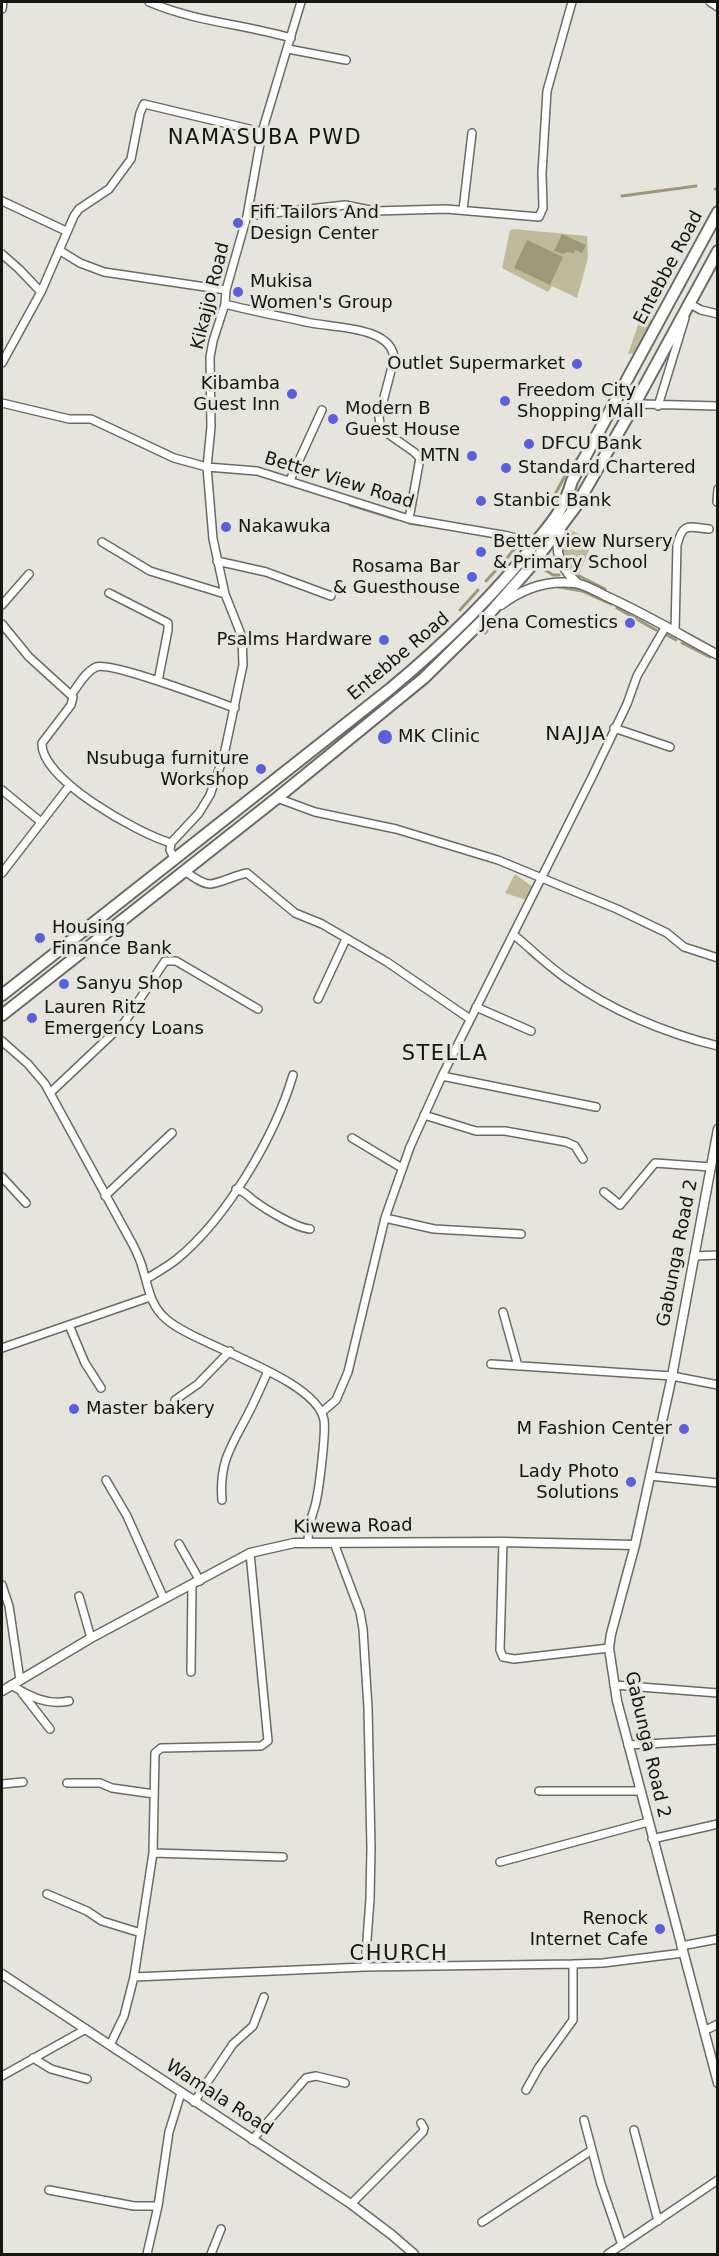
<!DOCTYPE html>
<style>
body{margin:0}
#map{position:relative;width:719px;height:2256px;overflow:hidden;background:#e5e4dd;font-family:"DejaVu Sans",sans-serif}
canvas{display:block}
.frame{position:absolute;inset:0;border:3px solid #151512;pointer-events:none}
</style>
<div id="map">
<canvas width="719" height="2256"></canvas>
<div class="frame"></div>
</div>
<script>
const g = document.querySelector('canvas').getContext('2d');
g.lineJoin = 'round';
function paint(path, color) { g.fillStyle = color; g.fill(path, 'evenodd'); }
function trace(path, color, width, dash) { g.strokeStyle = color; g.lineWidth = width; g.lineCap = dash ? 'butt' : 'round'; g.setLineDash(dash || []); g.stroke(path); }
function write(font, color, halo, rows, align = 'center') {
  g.font = font + ' "DejaVu Sans",sans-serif'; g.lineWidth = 6; g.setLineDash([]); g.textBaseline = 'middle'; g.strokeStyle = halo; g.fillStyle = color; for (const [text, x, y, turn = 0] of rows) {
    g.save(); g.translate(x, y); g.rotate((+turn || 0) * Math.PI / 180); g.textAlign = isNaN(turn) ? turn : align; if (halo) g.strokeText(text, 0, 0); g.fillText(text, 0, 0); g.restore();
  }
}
paint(new Path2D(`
 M514 229 587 236 588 258 577 298 552 286 548 292 502 268 510 230Z
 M641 316H648L652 321 636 353 628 354Z
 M565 528 593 540 577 580C564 561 559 551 565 528Z
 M515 874 533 887 526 900 505 893Z`), '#bfba9c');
paint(new Path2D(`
 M562 234 586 245 582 253 575 250 574 253 567 252 563 254 554 251Z
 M527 240 563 257 550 285 514 268Z`), '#9e9879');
trace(new Path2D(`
 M715 189H718
 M622 196 696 186
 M550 504 567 472 581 454
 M350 505 396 519
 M409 523 420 525
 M506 540 515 549
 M504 562 515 548
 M536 564 553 575H559
 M579 576 605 589 603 591
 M486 581 498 568
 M559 587 582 591 611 604
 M617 608 656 630
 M460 610 478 590
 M485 633 496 621
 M663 633 676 640
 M682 643 710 657`), '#9e9879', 3);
const minor = new Path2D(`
 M149 2C196 22 243 24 291 38
 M710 2 718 7
 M2 9 3 2
 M288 49 346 60
 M2 201 66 231
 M463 210 472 133
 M247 216 345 205 375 211 446 209 539 217 543 208 542 173 547 91 572 2
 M59 250 80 263 104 272 226 290
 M2 254 19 269 41 292
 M225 304C252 311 279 316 306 322 329 328 393 325 394 359L379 417 380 424 384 431 414 452 420 458 409 519
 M690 304 701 310 718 314
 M2 363 41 292 74 216 79 209 109 189 131 159 140 113 144 104 262 132
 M2 403 69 419H91L174 458 207 467 257 471 409 519 508 536 520 539 532 547
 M658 406 685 318
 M634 407 641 404 718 406
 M290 480 322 410
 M717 502 718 489
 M102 542 150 571 225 594
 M217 561 266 572 331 596
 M109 593 168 623V630L158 681
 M2 605 29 574
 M2 624 29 657 73 697 71 705 42 743C40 779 139 834 171 843
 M675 631 677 545C683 522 688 527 709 529
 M71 695C78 686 85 672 96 667 110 661 215 701 235 708
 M614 728 670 747
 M2 790 41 822
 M277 798 315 812 396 829 498 860 617 909 667 933 684 947 718 958
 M175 860 170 850 171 843 199 813 210 795 224 755 243 665 242 637 225 594 213 539 207 467 211 427 210 357 213 341 225 304 226 290 247 216 262 132 301 2
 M184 871C191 875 201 884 210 884 218 884 236 875 247 873L295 913 322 924 387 962 470 1019
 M2 873 70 785
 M514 935C531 949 548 966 567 979 611 1010 665 1033 718 1046
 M318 999 346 939
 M476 1007 531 1031
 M2 1041 28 1064 45 1084 133 1245C137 1253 141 1261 143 1270 149 1289 150 1305 166 1319 196 1346 316 1377 324 1420 326 1433 319 1492 315 1506 311 1518 308 1528 308 1541
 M442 1076 596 1107
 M50 1093 124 1023 165 961H176L258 1009
 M424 1115 476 1131H505L566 1142 575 1146 583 1159
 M352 1138 402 1168
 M2 1177 26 1203
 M236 1189C244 1191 247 1195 253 1200 265 1209 296 1228 310 1229
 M604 1192 620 1205 655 1163 711 1167
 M105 1196 172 1133
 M385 1218 434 1229 521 1234
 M694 1256 718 1255
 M146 1279C156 1273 167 1267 177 1259 227 1218 275 1136 293 1075
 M503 1312 518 1366
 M69 1325 85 1363 101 1388
 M2 1348 150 1297
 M491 1364 672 1376 718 1385
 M175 1400 198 1384 230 1351
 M322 1412 336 1400 348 1372 385 1218 410 1147 442 1076 591 779 627 704 637 676 666 626
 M650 1476 718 1483
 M106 1480 127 1516 164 1599
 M222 1500C219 1464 230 1448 246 1418 254 1403 261 1387 268 1371
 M503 1542 500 1650 503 1657 514 1659 609 1648
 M334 1543 360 1612 363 1629 368 1708 371 1848 370 1899 365 1967
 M179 1544 200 1581
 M2 1585 9 1606 20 1680
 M79 1596 91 1638
 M191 1672 192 1585
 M11 1685C30 1696 46 1706 69 1701
 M614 1685 718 1693
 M22 1693 50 1729
 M628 1745 718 1740
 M67 1783H100L112 1788 154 1794
 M2 1784 23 1782
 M539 1791H640
 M652 1839 718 1824
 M153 1853 283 1857
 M500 1862 648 1822
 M47 1894 87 1911 102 1921 141 1933
 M681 1946 718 1939
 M573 1964 603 1963 683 1953
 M134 1977 365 1967 573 1964V2020L539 2067 526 2090
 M704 2031 718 2024
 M110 2045 124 2016 134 1977 153 1853 155 1753 161 1748 261 1746 268 1741 250 1553
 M33 2058 51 2069 87 2079
 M2 2076 86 2029
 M194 2102 233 2044 253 2026 264 1997
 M584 2120 601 2184 622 2245
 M634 2130 658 2221
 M252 2140 306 2078 316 2076 345 2083
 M49 2190 134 2206H158
 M351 2204 423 2132 424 2128 421 2123
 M482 2222 592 2150
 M147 2254 158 2206 169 2132 181 2093
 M211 2254 221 2229
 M608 2254 718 2180`);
const tertiary = new Path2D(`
 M561 530C552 552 562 569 577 583
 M501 605C523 588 546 580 574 583 585 584 597 592 608 597 645 614 681 635 718 655
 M718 1129 672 1376 635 1545 611 1634 609 1648 617 1701 718 2083
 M2 1691 91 1638 250 1553 294 1543 503 1542 635 1545
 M2 1974 351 2204 392 2235 414 2254`);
const primary = new Path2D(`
 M2 995 390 689C443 645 492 598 535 543 553 521 564 509 572 481L718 212
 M2 1015 277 798 424 678 489 614 532 565 576 506 632 409 718 251`);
trace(minor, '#6b6a64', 10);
trace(tertiary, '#6b6a64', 11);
trace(primary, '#6b6a64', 14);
trace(minor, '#fff', 7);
trace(tertiary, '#fff', 8);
trace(primary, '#fff', 10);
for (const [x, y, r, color] of [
 [238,223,6,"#5c60d8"],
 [238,292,6,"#5c60d8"],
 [577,364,6,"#5c60d8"],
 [292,394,6,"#5c60d8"],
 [505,401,6,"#5c60d8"],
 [333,419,6,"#5c60d8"],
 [529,444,6,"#5c60d8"],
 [472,456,6,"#5c60d8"],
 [506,468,6,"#5c60d8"],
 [481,501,6,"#5c60d8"],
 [226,527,6,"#5c60d8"],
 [481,552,6,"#5c60d8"],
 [472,577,6,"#5c60d8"],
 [630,623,6,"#5c60d8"],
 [384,640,6,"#5c60d8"],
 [385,737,8,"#5c60d8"],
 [261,769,6,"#5c60d8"],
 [40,938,6,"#5c60d8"],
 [64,984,6,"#5c60d8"],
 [32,1018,6,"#5c60d8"],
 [74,1409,6,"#5c60d8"],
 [684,1429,6,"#5c60d8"],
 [631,1482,6,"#5c60d8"],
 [660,1929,6,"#5c60d8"]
]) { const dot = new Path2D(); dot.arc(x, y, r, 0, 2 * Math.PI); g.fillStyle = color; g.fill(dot); trace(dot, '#e5e4dd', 2); }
write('18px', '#151512', '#e5e4dd', [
 ["Fifi Tailors And",250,213],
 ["Design Center",250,234],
 ["Mukisa",250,282],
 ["Women's Group",250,303],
 ["Outlet Supermarket",565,364,"right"],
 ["Kibamba",280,384,"right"],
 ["Guest Inn",280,405,"right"],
 ["Freedom City",517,391],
 ["Shopping Mall",517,412],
 ["Modern B",345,409],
 ["Guest House",345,430],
 ["DFCU Bank",541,444],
 ["MTN",460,456,"right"],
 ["Standard Chartered",518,468],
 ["Stanbic Bank",493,501],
 ["Nakawuka",238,527],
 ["Better view Nursery",493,542],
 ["& Primary School",493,563],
 ["Rosama Bar",460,567,"right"],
 ["& Guesthouse",460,588,"right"],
 ["Jena Comestics",618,623,"right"],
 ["Psalms Hardware",372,640,"right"],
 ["MK Clinic",398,737],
 ["Nsubuga furniture",249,759,"right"],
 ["Workshop",249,780,"right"],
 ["Housing",52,928],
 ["Finance Bank",52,949],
 ["Sanyu Shop",76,984],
 ["Lauren Ritz",44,1008],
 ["Emergency Loans",44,1029],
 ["Master bakery",86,1409],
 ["M Fashion Center",672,1429,"right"],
 ["Lady Photo",619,1472,"right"],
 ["Solutions",619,1493,"right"],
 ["Renock",648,1919,"right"],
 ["Internet Cafe",648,1940,"right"]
], 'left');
write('18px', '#151512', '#e5e4dd', [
 ["Entebbe Road",669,268,-62],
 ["Kikajjo Road",211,296,-76],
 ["Better View Road",339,481,17],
 ["Entebbe Road",399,657,-40],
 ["Gabunga Road 2",678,1253,-79],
 ["Kiwewa Road",353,1527,-1],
 ["Gabunga Road 2",647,1745,77],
 ["Wamala Road",219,2098,33]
]);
g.letterSpacing = '1.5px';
write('20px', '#151512', '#e5e4dd', [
 ["NAJJA",576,735]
]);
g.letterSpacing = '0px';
g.letterSpacing = '1.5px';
write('21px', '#151512', '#e5e4dd', [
 ["NAMASUBA PWD",265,139],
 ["STELLA",445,1055],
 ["CHURCH",399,1955]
]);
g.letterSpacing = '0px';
</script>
